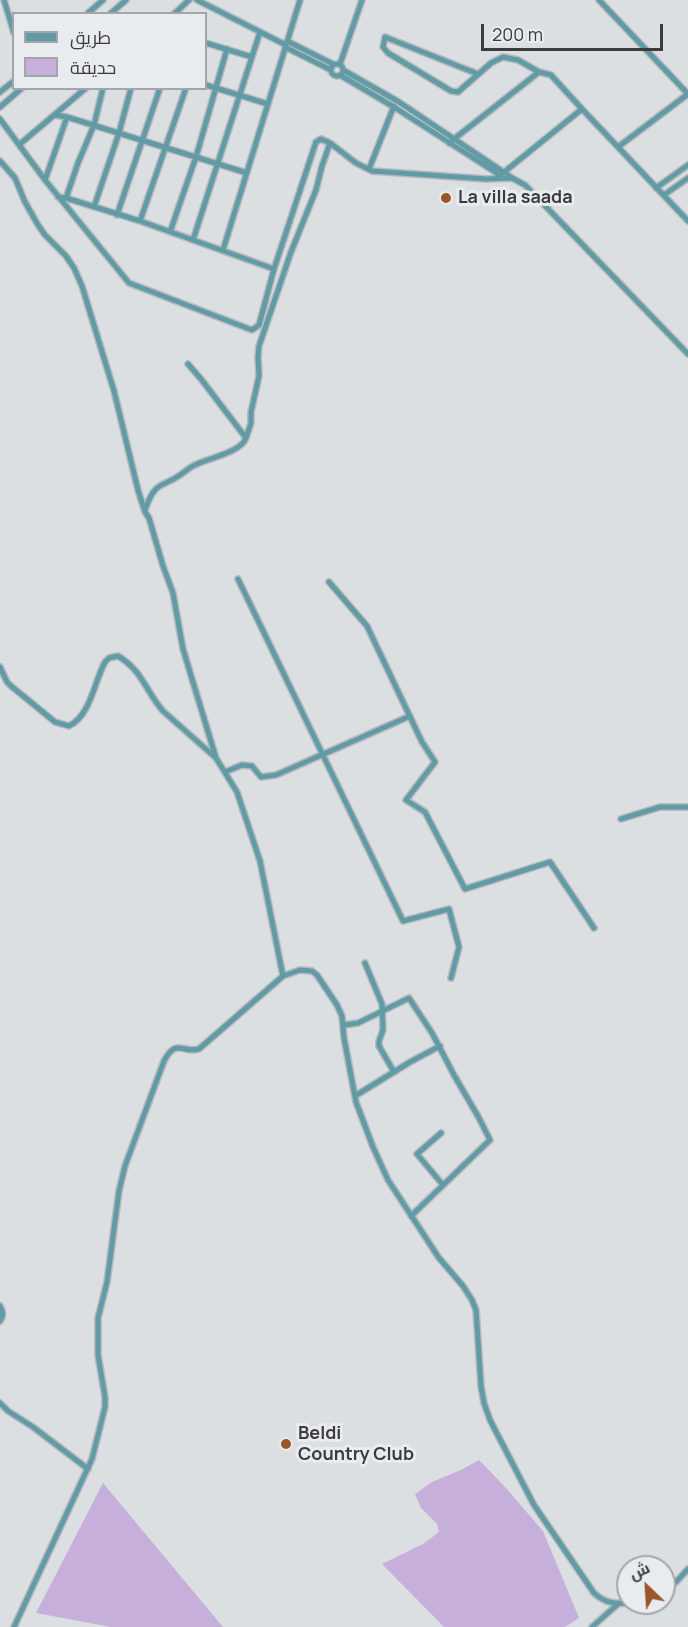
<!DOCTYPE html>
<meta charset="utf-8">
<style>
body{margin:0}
#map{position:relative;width:688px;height:1627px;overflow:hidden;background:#dbdfe2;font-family:Manrope,Cairo,sans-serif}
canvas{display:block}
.legend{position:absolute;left:12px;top:12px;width:195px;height:78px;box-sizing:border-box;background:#e8ecef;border:2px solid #a3a6a8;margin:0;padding:8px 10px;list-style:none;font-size:18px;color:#3b3c3e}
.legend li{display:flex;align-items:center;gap:12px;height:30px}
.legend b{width:30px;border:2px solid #a3a6a8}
.north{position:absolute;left:616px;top:1555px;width:60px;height:60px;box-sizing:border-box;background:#e8ecef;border:2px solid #a3a6a8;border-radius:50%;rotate:335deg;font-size:16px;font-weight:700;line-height:24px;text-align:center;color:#3b3c3e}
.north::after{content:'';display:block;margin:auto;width:21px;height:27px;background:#9a552a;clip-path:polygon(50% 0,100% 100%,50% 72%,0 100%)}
.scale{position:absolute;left:481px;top:24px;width:182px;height:27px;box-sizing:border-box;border:3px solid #3b3c3e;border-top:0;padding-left:8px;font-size:18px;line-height:21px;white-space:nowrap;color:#3b3c3e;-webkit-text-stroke:4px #e8ecef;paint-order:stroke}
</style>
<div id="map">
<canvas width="688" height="1627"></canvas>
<ul class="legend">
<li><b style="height:8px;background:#619ba5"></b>طريق</li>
<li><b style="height:16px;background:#c7afdb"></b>حديقة</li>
</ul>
<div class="north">ش</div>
<div class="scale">200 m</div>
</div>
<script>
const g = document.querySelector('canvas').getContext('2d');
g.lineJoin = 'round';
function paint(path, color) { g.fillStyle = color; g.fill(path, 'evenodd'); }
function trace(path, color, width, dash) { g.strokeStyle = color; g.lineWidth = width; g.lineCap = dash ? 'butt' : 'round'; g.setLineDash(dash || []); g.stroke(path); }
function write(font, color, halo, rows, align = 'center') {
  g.font = font + ' Manrope,sans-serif'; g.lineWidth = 6; g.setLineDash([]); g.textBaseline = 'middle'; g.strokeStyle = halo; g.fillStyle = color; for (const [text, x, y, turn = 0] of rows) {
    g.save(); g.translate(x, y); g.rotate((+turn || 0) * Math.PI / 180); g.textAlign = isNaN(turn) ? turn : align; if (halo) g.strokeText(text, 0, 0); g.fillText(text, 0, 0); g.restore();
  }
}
paint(new Path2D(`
 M479 1460 506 1488 543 1531 579 1618 565 1627H444L382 1564 423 1544 439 1532 437 1524 421 1508 415 1494 432 1482 463 1469Z
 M103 1483 223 1627H111L36 1613Z`), '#c7afdb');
const minor = new Path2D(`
 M4 0 14 33
 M197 0 286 45
 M599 0 688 94
 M87 14 103 0
 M110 14 126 0
 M174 14 189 0
 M287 41 333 64
 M206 43 252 57
 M285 47 331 70
 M331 70a6 6 0 1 1 12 0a6 6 0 1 1-12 0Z
 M340 64 362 0
 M343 70 399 102 511 177
 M340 75 394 107 495 172 502 178
 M206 85 268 104
 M0 92 14 81
 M0 107 22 88
 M582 109 688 221
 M55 115 67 117 247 173
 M0 119 45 180 129 283 252 330 259 325 274 269 316 142 321 139 330 143
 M449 143 539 72 518 60 503 57 491 63 458 92 451 91 388 53 383 47 385 37 478 74
 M20 144 86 88
 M618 147 688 94
 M0 161 15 178 25 202 38 225 45 235 66 256 74 268 82 286 114 391 138 490 145 512 149 518 163 566 173 593 183 649 216 758
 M369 169 394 106
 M503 173 582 109 551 75 539 72
 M45 180 67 117
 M656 188 688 165
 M664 195 688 178
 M58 197 66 198 140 221 274 269
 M66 198 78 163 94 125 103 88
 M94 207 119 133 131 88
 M117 215 160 88
 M140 221 186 88
 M170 232 196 157 227 49
 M193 240 260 32
 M223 250 300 0
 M246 438 251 423V412L259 376 258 357 259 346 291 252 316 190 322 166 330 143 356 163 372 171 486 179 512 178 525 185 688 354
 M145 510C148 502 150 495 156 489 162 483 170 482 177 477 184 473 189 467 197 464 210 458 241 452 246 438L201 379 188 364
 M238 579 403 921 449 909 459 947 451 978
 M329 582 367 626 422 742 435 762 406 800 425 812 465 889 550 862 594 928
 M0 667 7 682 11 686 55 722 69 726C91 715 94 682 105 662L109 658 118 656C143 671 146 692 163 711L216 758 237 792 260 861 283 976
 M225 772 242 765 252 766 261 777 276 775 410 716
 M621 819 660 807H688
 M365 963 382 1004 383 1030 379 1041V1046L394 1072
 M344 1025 358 1023 409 998 432 1033 454 1075 479 1118 490 1140 411 1216
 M355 1096 410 1062 440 1046
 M441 1133 417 1154 443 1185
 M0 1306C3 1311 4 1316 0 1321
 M0 1403 8 1411 33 1427 88 1469
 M664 1590 676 1582 688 1569
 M14 1627 92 1459 105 1407V1397L98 1355V1318L107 1282 119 1191 125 1166 164 1061C177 1037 182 1054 199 1049L283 976 300 970 312 971 317 975 337 1005 342 1016 344 1038 356 1102 373 1147 388 1180 439 1258 463 1286 472 1300 476 1310 481 1386 484 1403 490 1420 534 1505 594 1593C605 1603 614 1604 628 1603
 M592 1627 618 1604`);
trace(minor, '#b8bbbe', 8);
trace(minor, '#619ba5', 5);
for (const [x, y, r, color] of [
 [446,198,6,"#9a552a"],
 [286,1444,6,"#9a552a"]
]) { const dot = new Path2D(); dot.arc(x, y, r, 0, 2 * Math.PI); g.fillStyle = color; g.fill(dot); trace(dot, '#e8ecef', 2); }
write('bold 18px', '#3b3c3e', '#e8ecef', [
 ["La villa saada",458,198],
 ["Beldi",298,1434],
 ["Country Club",298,1455]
], 'left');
</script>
